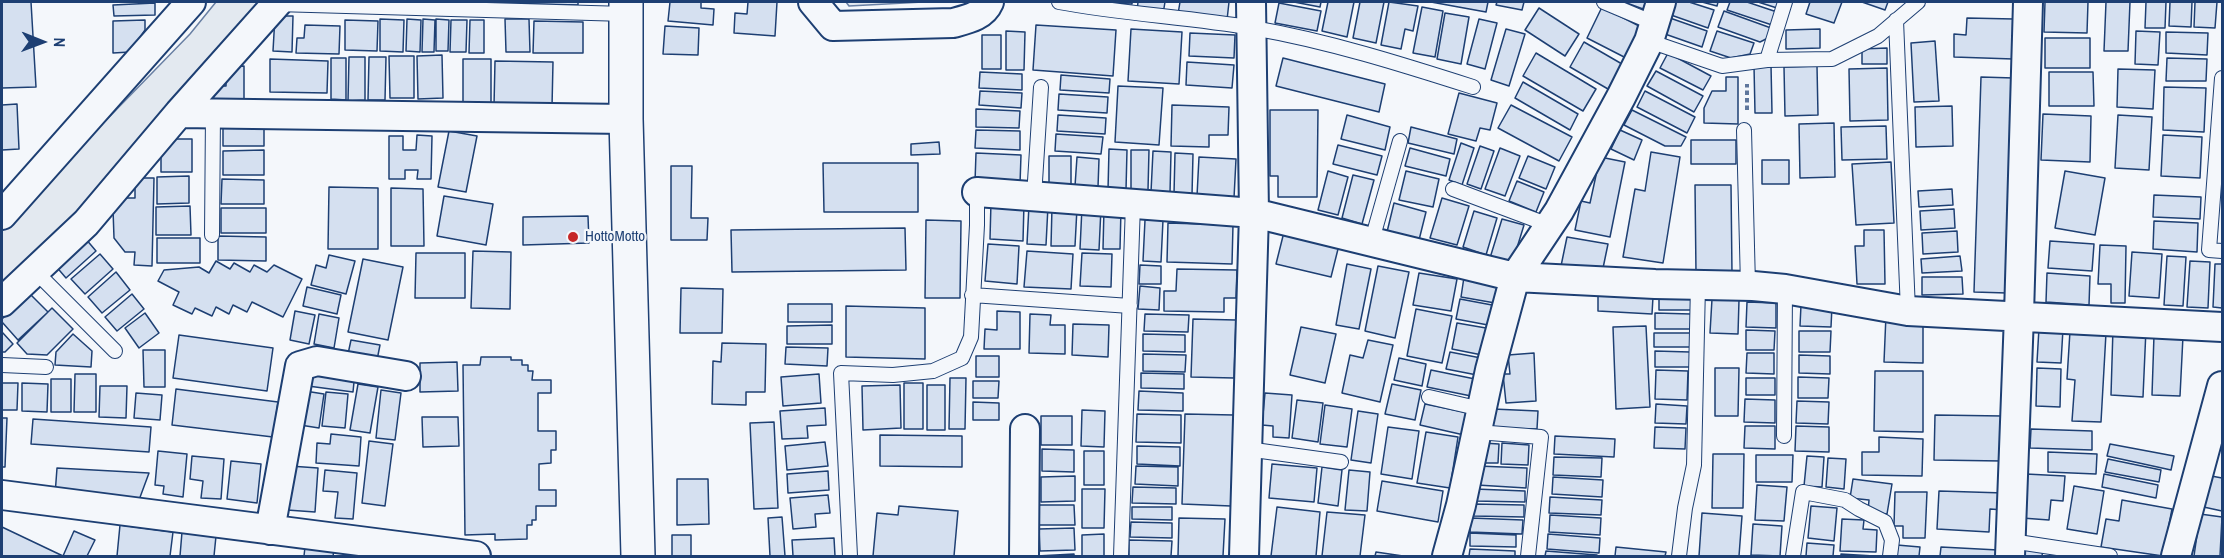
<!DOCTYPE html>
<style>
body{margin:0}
#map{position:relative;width:2224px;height:558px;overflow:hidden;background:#f4f7fb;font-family:"Archivo Narrow",sans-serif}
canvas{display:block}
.frame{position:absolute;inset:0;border:3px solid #1d3f73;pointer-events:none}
.north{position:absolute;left:12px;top:12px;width:60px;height:60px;-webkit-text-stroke:4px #f4f7fb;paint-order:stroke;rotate:91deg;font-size:16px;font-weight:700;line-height:24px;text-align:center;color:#1d3f73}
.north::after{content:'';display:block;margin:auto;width:21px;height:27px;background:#1d3f73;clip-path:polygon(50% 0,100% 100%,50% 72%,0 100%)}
</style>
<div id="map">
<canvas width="2224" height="558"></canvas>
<div class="frame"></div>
<div class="north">N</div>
</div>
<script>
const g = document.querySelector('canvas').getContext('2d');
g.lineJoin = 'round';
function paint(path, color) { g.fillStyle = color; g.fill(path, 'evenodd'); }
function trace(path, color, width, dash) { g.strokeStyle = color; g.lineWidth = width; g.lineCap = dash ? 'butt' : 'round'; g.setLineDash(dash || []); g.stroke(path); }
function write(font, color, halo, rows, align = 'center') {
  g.font = font + ' "Archivo Narrow",sans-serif'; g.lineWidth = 4.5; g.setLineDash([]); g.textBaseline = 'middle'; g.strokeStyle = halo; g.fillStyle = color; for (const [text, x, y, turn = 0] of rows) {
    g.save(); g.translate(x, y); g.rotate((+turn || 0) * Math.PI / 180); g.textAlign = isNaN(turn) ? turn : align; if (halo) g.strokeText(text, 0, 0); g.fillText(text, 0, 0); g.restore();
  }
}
const green = new Path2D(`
 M216 2H263L83 212 2 293V227L190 34Z
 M846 2H923L849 6Z`);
paint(green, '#e3e9f0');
trace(green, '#687fa3', 1.5);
const building = new Path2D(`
 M2 2H31L36 87 2 88Z
 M500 2H578V5L500 3Z
 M670 2H701V8L714 9 713 25 668 21Z
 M748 2H777L775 36 734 33 735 13 747 14Z
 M1105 2H1132V4L1105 3Z
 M1138 2H1165L1163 14 1137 11Z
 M1180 2H1229L1227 20 1178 14Z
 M1294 2H1321L1320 7Z
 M1328 2H1354L1347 37 1322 31Z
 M1360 2H1384L1376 43 1353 38Z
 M1389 2 1418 6 1413 31 1405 29 1401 49 1381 45Z
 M1431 2H1488L1486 12Z
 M1497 2H1524L1522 10 1496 5Z
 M1624 2H1646L1643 9Z
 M1676 2H1689L1714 10 1708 28 1671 15Z
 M1702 2H1718L1717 6Z
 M1730 2H1747L1777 12 1772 25 1727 10Z
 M1758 2H1779L1777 8Z
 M1810 2H1842L1834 23 1806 14Z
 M1862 2H1888L1885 10Z
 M2045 2H2088L2087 33 2044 32Z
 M2106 2H2130L2128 51H2104Z
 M2146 2H2166L2165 28H2145Z
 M2170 2H2192L2191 27 2169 26Z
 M2195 2H2217L2215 28 2194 27Z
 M155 3V15L114 16 113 5Z
 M1279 3 1321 11 1317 31 1275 23Z
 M1422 7 1443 11 1435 57 1413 53Z
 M1602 7 1643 28 1628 59 1587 38Z
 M1539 8 1579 34 1565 56 1525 30Z
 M1724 11 1771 28 1768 38 1760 42 1718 27Z
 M1445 13 1469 17 1461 64 1437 59Z
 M275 16H293L292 52 273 51Z
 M1670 18 1707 31 1702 47 1665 34Z
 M1967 18 2014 19 2013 59 1954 57V34L1966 35Z
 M380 19 404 20 403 52 380 51Z
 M407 19 421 20 420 52 406 51Z
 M423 19 435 20 434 52H422Z
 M436 19 449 20 448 51H436Z
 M505 19H529L530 52H506Z
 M1479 19 1497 23 1485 69 1467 64Z
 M145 20V30L130 52 113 53V21Z
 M345 20 378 21 377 51 345 50Z
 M451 20H467L466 52H450Z
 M470 20H484V53H469Z
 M534 21 583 22V53H533Z
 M305 25 340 26 339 54 296 53 297 38H304Z
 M1036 25 1116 30 1113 76 1033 70Z
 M665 26 699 28 698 55 663 54Z
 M1131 29 1182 32 1179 84 1128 81Z
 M1506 29 1525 34 1509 86 1491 80Z
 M1820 29V48L1786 49V30Z
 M1006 31 1025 32 1024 70H1006Z
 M1717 31 1754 43 1750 54 1731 58 1710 51Z
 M2136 31 2160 32 2158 65 2135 64Z
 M2166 32 2208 33 2207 55 2166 53Z
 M1190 33 1235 35 1234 58 1189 56Z
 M982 35H1001V69H982Z
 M2045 38H2090V68H2045Z
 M1935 41 1939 101 1914 102 1911 43Z
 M1584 42 1622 64 1608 89 1570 67Z
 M1887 48V64H1862V49Z
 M1536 53 1596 89 1583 111 1523 76Z
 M1668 53 1711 76 1703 90 1660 68Z
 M442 55 443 98 418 99 417 56Z
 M389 56H414V98H390Z
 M349 57H365V100L348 101Z
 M369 57H386L385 100H368Z
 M331 58H346V100L331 99Z
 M1283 58 1385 84 1379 112 1276 86Z
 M2167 58 2207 59 2206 81H2166Z
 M270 59 328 61 327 93 270 92Z
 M463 59H491V108H463Z
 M495 61 553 62 552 107 494 106Z
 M1187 62 1234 65 1232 88 1186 85Z
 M1771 65 1772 113H1755L1754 66Z
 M244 66V100H212V86H226V67Z
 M1817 66 1818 115 1785 116 1784 67Z
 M1887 68 1888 120 1850 121 1849 69Z
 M2118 69 2155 70 2153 109 2117 107Z
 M1656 71 1703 96 1694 112 1647 86Z
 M980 72 1022 74V90L979 88Z
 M2049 72H2093L2094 106H2049Z
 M1061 75 1110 79 1109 93 1060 90Z
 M1726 77H1738V124L1704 123V108L1712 91H1726Z
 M1981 77 2014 78 2007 293 1974 292Z
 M1523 82 1578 114 1570 130 1515 98Z
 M1118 86 1163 88 1159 145 1115 142Z
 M2164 87 2206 88 2204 132 2163 130Z
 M980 91 1022 93 1021 108 979 105Z
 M1645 91 1695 117 1687 133 1637 107Z
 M1459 93 1497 103 1490 130 1480 128 1476 141 1448 134Z
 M1059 94 1108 97 1107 113 1058 110Z
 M17 104 19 149 2 150V105Z
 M1172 105 1229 107 1228 135H1209V147L1171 146Z
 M1511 105 1572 137 1559 161 1498 128Z
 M1952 106 1953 146 1916 147 1915 107Z
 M976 109 1020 111 1019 128 976 127Z
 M1270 110H1318L1317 197H1278V176H1270Z
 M1632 110 1686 137 1681 146H1665L1624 125Z
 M2043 114 2091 116 2090 162 2041 160Z
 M1058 115 1106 118 1105 134 1057 131Z
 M1347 115 1390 127 1385 150 1341 139Z
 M2118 115 2152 117 2149 170 2115 168Z
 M264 119V146H223V120Z
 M1834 123 1835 177 1800 178 1799 124Z
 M1886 126 1887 159 1842 160 1841 127Z
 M1411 127 1457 139 1454 154 1408 143Z
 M976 130 1020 131V150L975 148Z
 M1620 130 1642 140 1634 160 1611 149Z
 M449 131 477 136 466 192 438 187Z
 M1056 134 1103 137 1101 154 1055 151Z
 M417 135 432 136 431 179H417L418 170H405V179H389V136H403V150H416Z
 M2163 135 2202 137 2200 178 2161 176Z
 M169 139H192V172H161V155Z
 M1691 140H1736V164H1691Z
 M939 142 940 154 911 155V144Z
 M1461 143 1474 148 1462 185 1449 180Z
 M1338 145 1382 156 1377 175 1333 164Z
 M1480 146 1494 151 1481 189 1467 184Z
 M1410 148 1450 159 1446 176 1405 166Z
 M1500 148 1520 156 1505 196 1485 189Z
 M1109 149 1127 150 1126 190H1108Z
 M264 150V175H223V151Z
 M1131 150H1149L1148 190H1131Z
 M1153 151 1171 152 1170 193 1151 192Z
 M1651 152 1680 157 1663 263 1623 257 1635 189 1645 191Z
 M976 153 1021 155 1020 184 975 182Z
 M1175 153 1193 154 1192 195 1174 194Z
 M1049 156H1071V187H1049Z
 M1528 156 1555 167 1546 189 1519 178Z
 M1077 157 1099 159 1098 187 1075 186Z
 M1199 157 1236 159 1234 198 1197 196Z
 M1600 157 1625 162 1610 237 1575 230 1581 201 1590 203Z
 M1762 160H1789V184H1762Z
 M1891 162 1894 223 1856 225 1852 164Z
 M823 163H918V212H824Z
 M671 166H692L691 218H708L707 240H671Z
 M1328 171 1348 177 1338 215 1318 210Z
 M1406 171 1439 179 1433 207 1399 200Z
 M2065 171 2105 178 2095 235 2055 228Z
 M1353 175 1374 180 1362 224 1342 218Z
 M189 176V203L157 204V177Z
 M135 178H154L152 266 134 265 135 252H125L114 238 113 209 119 198H135Z
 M222 179 264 180V204H221Z
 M1517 181 1544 192 1536 212 1509 201Z
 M1695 185H1731L1732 274H1696Z
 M329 187 378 188V249H328Z
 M391 188 423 189 424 246H391Z
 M1952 189 1953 205 1919 207 1918 191Z
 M2154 195 2201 197 2200 219 2153 217Z
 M444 196 493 204 486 245 437 236Z
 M1442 198 1469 206 1457 245 1430 238Z
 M991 202 1024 203 1023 241 990 239Z
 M1394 203 1426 212 1419 240 1387 232Z
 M1029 205 1048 206 1046 245 1027 244Z
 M190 206 191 235H156V207Z
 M1052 207 1077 208 1075 246H1051Z
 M1082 207 1101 208 1099 250 1080 249Z
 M221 208H266V233H221Z
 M1104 208 1121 209 1120 249H1103Z
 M1954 209 1955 228 1921 230 1920 211Z
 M1474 211 1497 218 1486 255 1463 247Z
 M588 216 589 243 523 245V217Z
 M1502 219 1524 225 1512 264 1490 258Z
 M926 220 961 221 960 298H925Z
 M1145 220H1163L1161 262 1143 261Z
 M2154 221 2198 223 2197 252 2153 249Z
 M1168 223 1233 225 1232 264 1167 262Z
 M905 228 906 270 732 272 731 230Z
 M1285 228 1340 241 1331 277 1276 264Z
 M1864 230H1884L1885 284H1857L1855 246H1864Z
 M1957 231 1958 252 1923 254 1922 233Z
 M218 236 266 237V261L218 260Z
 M1567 237 1608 244 1602 273 1561 266Z
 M85 238 96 251 66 278 54 264Z
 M157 238H200V263H157Z
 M2050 241 2094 244 2092 271 2048 268Z
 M988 244 1019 246 1017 284 985 281Z
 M2100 245 2126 246 2125 303H2111V284H2098Z
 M473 251 511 252 510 309 471 308Z
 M1027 251 1073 254 1071 289 1024 287Z
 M2132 252 2162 254 2159 298 2129 296Z
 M416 253H465V298H415Z
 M1082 253 1112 254 1111 287 1080 286Z
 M100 254 113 269 85 294 71 279Z
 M329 255 355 261 346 294 311 285 316 265 326 268Z
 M1960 256 1962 271 1922 273 1921 259Z
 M2167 256 2186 257 2183 306 2164 305Z
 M363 259 403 267 388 340 348 332Z
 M216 261 230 269 234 263 250 272 254 265 267 272 274 265 302 279 283 317 252 302 247 312 233 305 229 314 216 307 212 316 195 308 192 314 173 305 179 292 158 281 164 270 199 267 209 273Z
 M2190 261 2210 262 2208 308 2187 307Z
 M1347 264 1371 269 1359 329 1336 325Z
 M2215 264H2222V308L2213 307Z
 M1140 265 1161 266V284H1139Z
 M1378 266 1409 272 1395 338 1365 331Z
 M1177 269 1237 270 1236 298H1224V312L1164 311V291H1176Z
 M116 272 130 290 102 313 88 297Z
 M1419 273 1457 279 1451 311 1413 305Z
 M2047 273 2090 276 2089 305 2046 302Z
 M1464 277 1498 282 1495 303 1461 297Z
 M1922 277H1962L1963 294 1922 295Z
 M1140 286 1160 288 1159 310 1138 309Z
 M307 287 341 295 337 314 303 306Z
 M681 288 723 289 722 333H680Z
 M29 293 48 312 18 340 2 322V319Z
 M132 294 144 309 117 331 105 317Z
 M1598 295 1653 297 1652 314 1598 311Z
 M1659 296 1691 297V310H1659Z
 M1460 299 1492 305 1488 325 1456 319Z
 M1712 299 1739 300 1738 334 1710 333Z
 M1747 302 1776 303V328L1746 327Z
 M788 304H832V322H788Z
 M1801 305 1832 306 1831 327 1800 326Z
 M846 306 925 308V359L846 357Z
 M52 308 73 329 47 355 27 354 17 343Z
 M1416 309 1452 316 1442 363 1407 356Z
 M295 311 315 315 309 344 290 340Z
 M997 311 1020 312V349H984L985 329 997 330Z
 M145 313 159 333 139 348 125 328Z
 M1655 313 1691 314V329H1655Z
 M319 314 339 318 334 348 314 344Z
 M1030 314 1051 315 1050 325H1065V354L1029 353Z
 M1145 314 1189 315 1188 332 1144 331Z
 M1886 315 1923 316V363L1884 362Z
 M1193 319 1236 320 1234 378 1191 377Z
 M1457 323 1486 328 1482 355 1452 349Z
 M1073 324 1109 325 1108 357 1072 355Z
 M832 325V344H787V326Z
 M1646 326 1650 407 1616 409 1613 327Z
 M1301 327 1336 334 1325 383 1290 375Z
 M2039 328 2063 329 2061 363 2037 362Z
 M2113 328 2146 329 2143 397 2111 395Z
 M1746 330 1775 331 1774 350H1746Z
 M1799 331H1831L1830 352H1799Z
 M2070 331 2106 333 2101 422 2072 421 2075 380 2067 379Z
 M2 332 13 344 5 352H2Z
 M1654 333H1691V347H1654Z
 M73 334 92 351 91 367 55 365 56 352Z
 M1143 334 1185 335V352L1143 351Z
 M179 335 273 348 267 391 173 378Z
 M2154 335 2183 336 2180 396 2152 395Z
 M351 340 380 345 377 360 348 354Z
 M1368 340 1393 345 1380 402 1342 393 1350 355 1363 358Z
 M722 343 766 344 765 392H746V405L712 404 713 361 721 362Z
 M786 347 828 348 827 366 785 364Z
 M143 350H165V387H144Z
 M1655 351 1690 352V367H1655Z
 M1450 352 1481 358 1477 375 1446 369Z
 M1534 353 1536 401 1506 403 1503 374H1510L1508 355Z
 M1747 353H1774V374L1746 373Z
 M1143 354 1186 355 1185 372 1143 371Z
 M1799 355 1830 356V374L1799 373Z
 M976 356H999V377H976Z
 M481 357H511V360H522V365H528V371H533L532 380H551V393H538V431H556V450H551V463L539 464V490H556V506H536V520H532V525H527V539L495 540V534L465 535 463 365H480Z
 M1399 358 1426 364 1422 386 1394 380Z
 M457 362 458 391 420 392V363Z
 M311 367 355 372 353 392 308 386Z
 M1715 368H1739L1738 416H1715Z
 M2037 368 2061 369 2060 407 2036 406Z
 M1431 370 1475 379 1471 396 1427 387Z
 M1656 370 1688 371 1687 400 1655 399Z
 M1875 371H1923V432L1874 431Z
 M1141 373 1184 374V389L1141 388Z
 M75 374H96V412H74Z
 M819 374 821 403 783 406 781 377Z
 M1798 377 1829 378 1828 398H1798Z
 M950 378H966L965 429H949Z
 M1746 378H1775V395H1746Z
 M51 379H71V412H51Z
 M973 381H999L998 398H973Z
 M2 383H18L17 410H2Z
 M22 383 48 384 47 412 22 411Z
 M904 383H923V429H904Z
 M358 384 378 387 370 433 350 430Z
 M1392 384 1421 390 1415 420 1385 414Z
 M900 385 901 428 863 430 862 386Z
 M927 385H945V430H927Z
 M100 386H127L126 418 99 417Z
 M176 389 278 402 273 437 172 425Z
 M381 390 401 393 395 440 376 438Z
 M305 391 324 394 319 428 300 425Z
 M1139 391 1183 393V411L1138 410Z
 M326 392 348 394 345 428 322 426Z
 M136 393 162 395 160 420 134 418Z
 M1265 393 1292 395 1289 438 1273 437V426L1262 425Z
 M1745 399 1775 400V423L1744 422Z
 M1297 400 1323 403 1318 442 1292 438Z
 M1797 401 1829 402 1828 424 1796 423Z
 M973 402 999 403V420H973Z
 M1425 404 1469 413 1464 435 1420 425Z
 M1656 404 1687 406 1686 424 1655 423Z
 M1325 405 1352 409 1347 447 1320 444Z
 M825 408 826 425 807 426 808 438 782 439 780 411Z
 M1493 409 1538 411 1537 429 1493 428Z
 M1082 410 1105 411 1104 447 1081 446Z
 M1358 411 1378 414 1371 463 1351 460Z
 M1137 414 1181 415V443L1136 442Z
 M1185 414 1234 415 1231 506 1182 504Z
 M1935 415 2003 416 2002 461 1934 460Z
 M1041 416H1072V445H1041Z
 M422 417H458L459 446 423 447Z
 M2 418H7L5 467H2Z
 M33 419 151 427 149 452 31 444Z
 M774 422 778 508 754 509 750 423Z
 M1745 426H1775V449L1744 448Z
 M1796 426 1829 427V452L1795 451Z
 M1388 427 1419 431 1412 479 1381 474Z
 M1655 427 1686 428 1685 449 1654 448Z
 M2031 429 2092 431V450L2030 448Z
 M1426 432 1458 437 1450 488 1417 483Z
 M331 434 361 437 359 466 316 463 317 443 330 444Z
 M880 435 962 436V467L880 466Z
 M1555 436 1615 439 1614 457 1554 454Z
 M1879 437 1923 439 1922 476 1862 475V452H1879Z
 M369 441 393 444 385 506 362 503Z
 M825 442 828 466 787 470 785 446Z
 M1483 443 1499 444 1498 463H1482Z
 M1502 443 1529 445 1528 465 1501 464Z
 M2110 444 2174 456 2171 470 2107 456Z
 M1137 446 1180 447V466L1137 464Z
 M1042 449 1074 450V472L1042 471Z
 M158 451 187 454 183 497 163 494 164 486 155 485Z
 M1084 451H1104V485H1084Z
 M2048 452 2097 454 2096 474 2048 472Z
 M1713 454H1744L1743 508H1712Z
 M1756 455H1793L1792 482H1756Z
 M192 456 224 459 221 499 201 498 203 481 190 479Z
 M1807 456 1824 457 1822 487 1804 486Z
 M1554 457 1602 458 1601 477 1553 475Z
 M1828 458 1846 459 1844 489 1826 487Z
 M2108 459 2161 470 2159 482 2105 472Z
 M231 461 261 464 257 503 227 499Z
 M1272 464 1317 468 1314 502 1269 498Z
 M290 466 318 468 315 512 287 510Z
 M1136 466 1178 467V486L1135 484Z
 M1478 466 1527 468 1526 488 1477 485Z
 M1322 467 1342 470 1338 506 1318 503Z
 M57 468 149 473 139 500 55 495Z
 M325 470 357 473 353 519 335 518 338 492 323 491Z
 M1349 470 1370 472 1367 511 1345 510Z
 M828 471 829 490 788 493 787 474Z
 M2026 474 2065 476 2063 501 2051 500 2049 520 2022 518Z
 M2104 474 2158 485 2156 498 2102 487Z
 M2206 475 2222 478V511L2199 506Z
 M1075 476V501L1041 502V477Z
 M1553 477 1603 480 1602 497 1552 494Z
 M677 479H708L709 524 677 525Z
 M1853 479 1892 484 1887 514 1868 512 1869 500 1850 498Z
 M1382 481 1443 491 1438 522 1377 511Z
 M1757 485 1787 487 1784 521 1755 520Z
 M2074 486 2104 491 2097 534 2067 529Z
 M1133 487 1176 488V504L1132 503Z
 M1082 489H1105L1104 528H1082Z
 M1475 489 1525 491V502L1474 501Z
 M1939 491 2004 493V510L1990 509 1989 532 1937 529Z
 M1895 492H1927L1925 538H1903V526H1894Z
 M828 495 830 513 815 514 816 527 793 529 790 498Z
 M1550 497 1602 500 1601 515 1549 513Z
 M2122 500 2172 509 2163 556 2101 547 2106 519 2119 521Z
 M1473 504 1524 505V517L1473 516Z
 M1039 505H1074L1075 525H1039Z
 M899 506 958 511 954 556H873L877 513 898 515Z
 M1811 506 1837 508 1834 541 1808 538Z
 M1132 507H1172V520L1132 519Z
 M1277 507 1320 512 1316 556H1271Z
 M1327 512 1365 515 1360 556H1322Z
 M1702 513 1742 516 1739 556H1699Z
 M2200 514 2222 517 2220 556H2194Z
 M1550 515 1601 518 1600 535 1549 532Z
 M782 517 785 556H770L768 518Z
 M1179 518 1225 519 1223 556H1178Z
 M1471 518 1523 520 1522 534 1470 532Z
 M1842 519 1864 520 1863 529 1877 530 1876 552 1840 551Z
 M1131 522 1172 523V538L1130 537Z
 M1753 524 1782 526 1780 556 1751 555Z
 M120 525 173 532 170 556H117Z
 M2 527 63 556 74 531 95 540 87 556H2Z
 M1074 528 1075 550 1040 551 1039 529Z
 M182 532 216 536 214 556H180Z
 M1470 533 1516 535V547L1470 546Z
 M1104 534V556H1082V535Z
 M1548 534 1600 538 1599 553 1547 549Z
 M672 535H691V556H672Z
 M834 538 835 556H793L792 540Z
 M1129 540 1172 541 1171 556H1129Z
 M1807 543 1834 545 1833 556H1806Z
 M1897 545 1920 547 1919 556H1897Z
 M2025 546 2043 549 2042 556H2024Z
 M305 547 334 550 333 556H304Z
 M1616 547 1666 552 1665 556H1615Z
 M1941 547 1998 550V556H1940Z
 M1470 549 1515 551V556H1469Z
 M1546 551 1597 555V556H1545Z
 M1376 552 1403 556H1375Z
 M1074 554V556H1037Z
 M1841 554 1874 556H1841Z`);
paint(building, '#d5e0f0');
trace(building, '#1d3f73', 1.5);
const lane = new Path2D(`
 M1059 2C1123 14 1189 17 1253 28 1328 41 1401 64 1473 87
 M1604 2 1654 23
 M276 4 626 14
 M1896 20 1908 311
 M1649 41 1722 66 1767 60 1832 59 1878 36 1918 2
 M1767 60 1785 2
 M2222 78 2209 250 2222 251
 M1744 130 1748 285
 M1453 189 1549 225
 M1034 197 1041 87
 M212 235 213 113
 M1372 240 1400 141
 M35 271 115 351
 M972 295 1130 306
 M2 365 46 367
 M1429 397 1481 409
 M1477 432 1541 437 1528 556
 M1784 436 1785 289
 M1247 449 1341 462
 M2011 541 2110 556
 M850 556 841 373 893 375 933 371 962 358 971 337 977 225V192
 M1121 556 1133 204
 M1679 556 1685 508 1694 465 1698 285
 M1793 556 1803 492 1845 500 1859 509 1885 522 1892 540 1890 556`);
const street = new Path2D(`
 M813 2 833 26 953 23C968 19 983 16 989 2
 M179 113 626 119
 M977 192 1254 213 1515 277 1655 284 1753 286 1785 289 1908 311 2222 327
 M2 215 191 2
 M2 302 86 223 179 113 278 2
 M2 495 476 556
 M270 530 300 366 317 361 406 376
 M1024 556 1025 429
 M1244 556 1254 213 1251 2
 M1447 556 1461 505 1490 370 1515 277 1559 211 1621 97 1649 41 1661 2
 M2010 556 2019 315 2028 2
 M2176 556 2222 386`);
const secondary = new Path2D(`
 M626 2V119L638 556`);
trace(lane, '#1d3f73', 16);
trace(street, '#1d3f73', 32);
trace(secondary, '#1d3f73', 36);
trace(new Path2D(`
 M1747 110V84`), '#5e769c', 4, [4.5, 3]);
trace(lane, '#f4f7fb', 14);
trace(street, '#f4f7fb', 28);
trace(secondary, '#f4f7fb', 33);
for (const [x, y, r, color] of [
 [573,237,6,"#c62828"]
]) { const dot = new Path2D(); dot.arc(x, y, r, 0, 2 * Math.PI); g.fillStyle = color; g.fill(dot); trace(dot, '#f4f7fb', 2); }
write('15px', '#1d3f73', '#f4f7fb', [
 ["HottoMotto",585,237]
], 'left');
</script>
